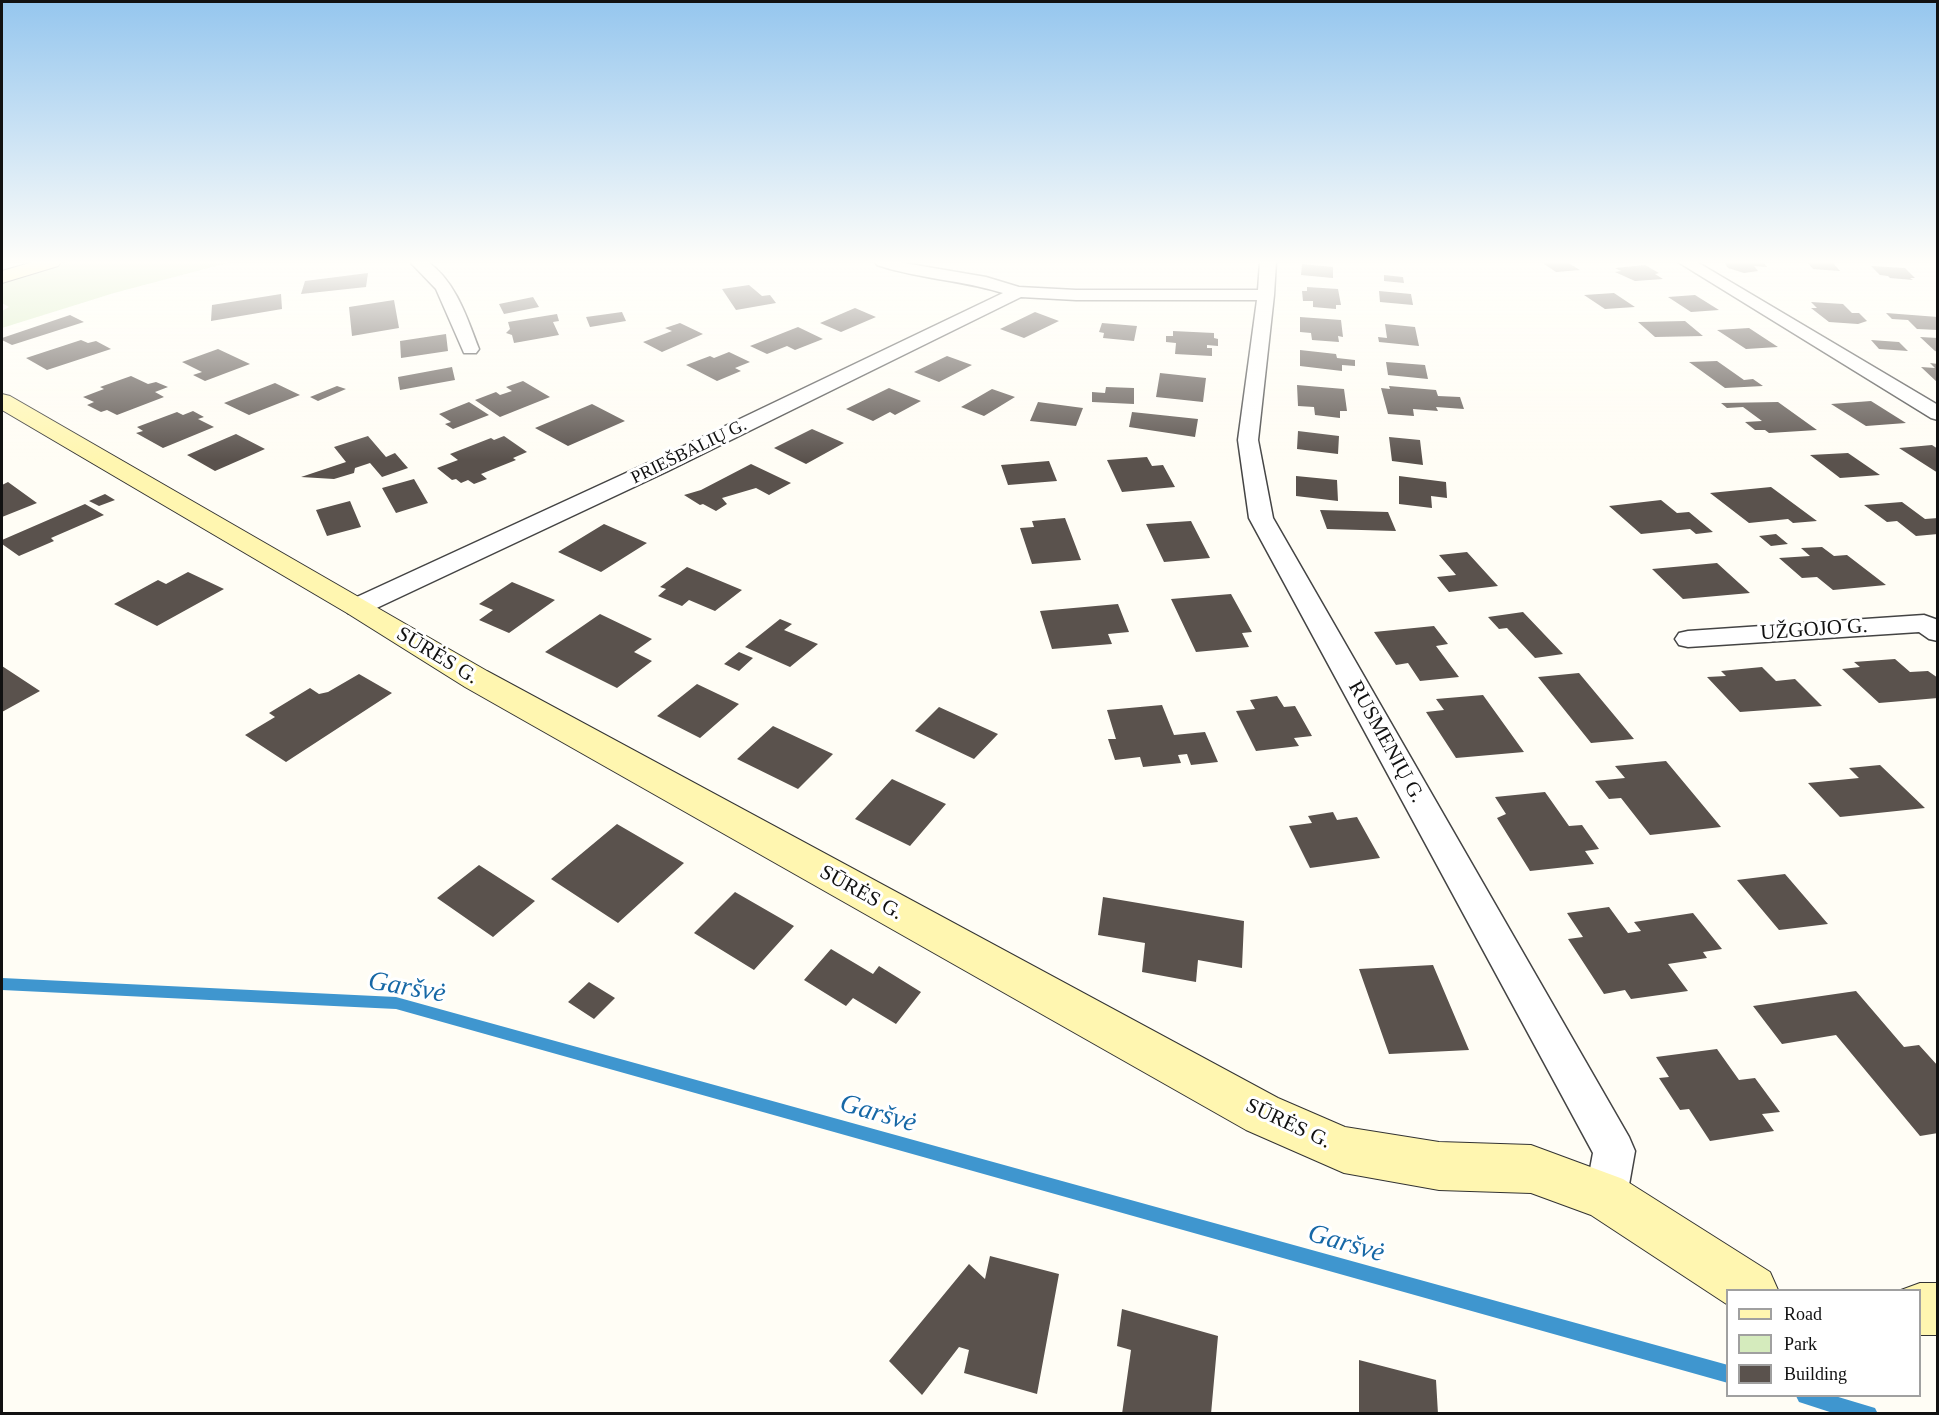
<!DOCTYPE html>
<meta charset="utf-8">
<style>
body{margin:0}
#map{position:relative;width:1939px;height:1415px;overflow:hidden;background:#fffdf5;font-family:"Times New Roman",serif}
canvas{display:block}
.frame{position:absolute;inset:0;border:3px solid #111;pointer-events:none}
.legend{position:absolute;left:1726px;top:1289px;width:195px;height:108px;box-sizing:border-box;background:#fff;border:2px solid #a0a0a0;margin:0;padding:8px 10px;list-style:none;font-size:18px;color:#111}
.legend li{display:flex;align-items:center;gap:12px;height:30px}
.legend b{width:30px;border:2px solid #a0a0a0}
</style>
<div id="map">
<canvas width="1939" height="1415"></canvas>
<div class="frame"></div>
<ul class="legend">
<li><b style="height:8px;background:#fff6b0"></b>Road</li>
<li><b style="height:16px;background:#d5ebbd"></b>Park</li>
<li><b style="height:16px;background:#5a524d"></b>Building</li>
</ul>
</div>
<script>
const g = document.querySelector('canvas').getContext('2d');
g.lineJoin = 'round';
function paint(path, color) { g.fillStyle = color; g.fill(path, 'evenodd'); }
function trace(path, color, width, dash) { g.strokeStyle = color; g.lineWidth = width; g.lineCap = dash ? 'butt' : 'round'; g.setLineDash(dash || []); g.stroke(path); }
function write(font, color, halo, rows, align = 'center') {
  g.font = font + ' "Times New Roman",serif'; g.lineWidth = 6; g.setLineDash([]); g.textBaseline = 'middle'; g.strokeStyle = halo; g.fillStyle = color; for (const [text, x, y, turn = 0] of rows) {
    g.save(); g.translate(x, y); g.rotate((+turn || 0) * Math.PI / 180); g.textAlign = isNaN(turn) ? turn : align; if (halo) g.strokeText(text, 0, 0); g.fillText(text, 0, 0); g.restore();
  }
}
paint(new Path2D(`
 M67 262H231L114 293 2 328V311L9 307 2 303V281Z`), '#d5ebbd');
paint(new Path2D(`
 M2 978 396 997 1728 1365V1383L396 1009 2 990Z
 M1796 1396H1835L1875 1408 1878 1414H1836L1799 1402Z`), '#3f96cf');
paint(new Path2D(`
 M1541 262H1567L1580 270 1556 272Z
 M1724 262H1763L1767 267 1754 266 1758 271 1744 273 1728 268Z
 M1807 262H1832L1840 271 1813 269Z
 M1302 264 1333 267V278L1301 275Z
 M1645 265 1659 273 1655 274 1663 279 1635 281 1615 272 1621 271 1615 268Z
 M1871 266 1905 268 1915 278H1910L1913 280 1890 278 1888 276 1880 275Z
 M368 273 366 287 301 294 305 281Z
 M1384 275 1403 277 1404 283 1384 281Z
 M749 285 762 296 770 295 776 303 736 310 722 289Z
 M1307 287 1338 289 1341 305H1336V309L1313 307V301H1303L1302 291H1307Z
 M1379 291 1411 294 1413 305 1380 302Z
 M1614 293 1635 307 1605 309 1584 295Z
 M281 294 282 309 211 321 212 305Z
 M1695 295 1719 310 1691 312 1668 297Z
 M533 297 539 307 504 314 499 304Z
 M394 300 399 328 352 336 349 307Z
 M1811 302 1843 304 1852 313H1859L1867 321 1858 324 1829 322 1811 308H1817Z
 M855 308 876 317 841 332 820 323Z
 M622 312 626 321 590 327 586 317Z
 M1035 312 1059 321 1024 338 1000 329Z
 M1886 313 1938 317V330L1917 329 1908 320 1892 319Z
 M557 314 559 321 553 322 559 335 514 343 512 335 506 333 510 329 508 322Z
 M70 315 84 322 12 345 2 340V338Z
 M1300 317 1341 320 1343 337 1338 336 1339 342 1312 340 1311 333 1300 332Z
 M1685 321 1703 336 1655 337 1638 322Z
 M680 323 703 334 662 352 643 342 672 331 665 328Z
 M1102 323 1137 326 1134 341 1103 338 1104 333 1099 332Z
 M1385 324 1415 327 1419 346 1379 342 1378 337 1387 338Z
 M798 327 823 339 795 350 787 346 767 354 750 346Z
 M1749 328 1778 347 1746 349 1717 330Z
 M1173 331 1214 333V338L1218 339V346L1207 345V348H1212V356L1175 354 1176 343 1166 342V336H1173Z
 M446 334 448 351 401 358 400 341Z
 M1920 337 1938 338V352L1935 351Z
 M81 340 88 343 96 341 111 349 47 370 26 358Z
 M1871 340 1899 342 1908 351 1879 349Z
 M218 349 250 364 205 381 193 375 202 372 182 362Z
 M1300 350 1336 354 1337 358 1355 360V366L1342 365V371L1300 366Z
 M729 352 750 362 735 368 741 371 717 381 686 365 710 356 714 358Z
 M947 356 972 365 939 382 914 372Z
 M1717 361 1744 380 1753 379 1763 386 1725 388 1689 362Z
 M1386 362 1425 365 1428 379 1388 375Z
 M1930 363 1938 364V383L1921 367 1935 368Z
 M452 367 455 380 400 390 398 377Z
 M1160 373 1206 378 1203 402 1156 397Z
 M131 376 148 384 156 382 168 387 155 392 164 397 117 415 107 410 101 412 87 405 94 402 83 397 104 389 100 387Z
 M523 381 550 397 500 417 475 400 496 392 500 395 512 391 506 387Z
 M275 383 300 395 249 415 224 403Z
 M1297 385 1344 389 1347 411H1340V418L1315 415 1314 407 1298 406Z
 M337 386 346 389 318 401 310 397Z
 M1389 386 1436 390 1438 396 1460 397 1464 409 1436 407 1438 411 1413 409 1414 416 1388 414 1381 388 1390 389Z
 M1106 387 1134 388V404L1092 402V392L1105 393Z
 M889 388 921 401 895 415 890 412 873 421 846 409Z
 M992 389 1015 397 984 416 961 407Z
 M1871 401 1906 423 1866 426 1831 404Z
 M469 402 489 415 453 429 445 424 451 422 439 414Z
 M1038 402 1083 408 1076 426 1030 421Z
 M1778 402 1817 430 1769 433 1765 430H1755L1745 422 1762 421 1743 407 1727 408 1721 403Z
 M592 404 625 421 568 446 535 428Z
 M193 411 204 417 198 419 214 427 163 448 136 433 143 431 137 427 177 412 183 415Z
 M1132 412 1198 419 1195 437 1129 427Z
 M812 429 844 443 806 464 774 448Z
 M1298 431 1339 436 1338 454 1297 449Z
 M236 434 265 449 215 471 187 455Z
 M368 436 386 457 395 453 408 468 382 477 370 463 355 468 354 473 334 479 301 477 346 462 334 447Z
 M504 436 527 452 513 458 516 460 481 474 487 479 474 484 468 480 461 483 456 479 452 480 437 468 458 460 450 454 491 438 494 440Z
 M1389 437 1420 440 1423 465 1392 461Z
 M1932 445 1938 449V473L1899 448Z
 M1848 453 1880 475 1840 478 1810 455Z
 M1147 457 1152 466 1163 465 1175 487 1122 492 1107 460Z
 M1049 461 1057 481 1008 485 1001 465Z
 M751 464 791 483 769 495 756 488 722 498 727 504 716 511 703 504 700 505 684 495 701 490Z
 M1296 476 1337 480 1338 501 1296 496Z
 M1399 476 1446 482 1447 498 1431 496 1432 508 1399 504Z
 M414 479 428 503 396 513 382 488Z
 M8 482 37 503 2 517V485Z
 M1771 487 1817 521 1793 523 1788 519 1749 523 1710 493Z
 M105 494 115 500 99 506 89 501Z
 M1661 500 1677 513 1689 512 1713 532 1696 534 1690 529 1641 534 1609 506Z
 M350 501 361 527 327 536 316 510Z
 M1902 502 1925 519 1938 518V534L1916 536 1897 521 1887 522 1864 505Z
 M85 504 104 515 51 538 54 541 19 556 2 544V540Z
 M1320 510 1388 512 1396 531 1327 529Z
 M1065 518 1081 560 1032 564 1020 528 1034 527 1032 521Z
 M1191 521 1210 558 1164 562 1146 524Z
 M604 524 647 543 601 572 558 552Z
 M1776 534 1788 544 1771 546 1759 536Z
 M1822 547 1834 556 1847 555 1886 585 1833 590 1817 577 1802 578 1779 558 1810 556 1801 548Z
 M1467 552 1498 586 1449 592 1437 577 1456 575 1439 555Z
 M1717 563 1750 593 1683 599 1652 569Z
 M687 567 742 590 715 611 689 600 682 606 658 596 666 589 660 587Z
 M188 572 224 589 157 626 114 604 158 580 166 584Z
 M512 582 555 600 509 633 479 620 493 610 479 604Z
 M1231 594 1252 632 1242 633 1249 647 1196 652 1171 599Z
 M1118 604 1129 632 1108 634 1112 644 1052 649 1040 611Z
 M1523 612 1563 654 1535 658 1507 628 1499 629 1488 617Z
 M600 614 652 639 634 652 652 661 617 688 545 652Z
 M780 619 792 624 784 630 818 644 790 667 745 647Z
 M1434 626 1448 644 1436 646 1459 677 1420 681 1408 663 1396 665 1374 632Z
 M739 652 753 658 739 671 724 664Z
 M1895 659 1910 672 1928 671 1938 678V698L1879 703 1842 669 1860 667 1854 662Z
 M2 666 40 691 2 712Z
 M1762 667 1776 681 1795 679 1822 706 1740 712 1707 677 1726 676 1721 671Z
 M1579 673 1634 739 1591 743 1538 677Z
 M359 674 392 693 286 762 245 735 275 717 269 713 310 688 319 694 328 692Z
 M697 684 739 704 700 738 657 716Z
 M1483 695 1524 752 1456 758 1426 712 1444 710 1436 699Z
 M1277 696 1284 707 1295 706 1312 736 1294 738 1299 746 1256 751 1236 711 1255 709 1250 700Z
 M1162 705 1174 735 1205 732 1218 762 1191 765 1187 754 1178 755 1181 763 1143 767 1140 757 1115 760 1108 739H1116L1107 710Z
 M939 707 998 734 974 759 915 731Z
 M773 726 833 754 798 789 737 759Z
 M1666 761 1721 827 1650 835 1621 798 1609 799 1595 781 1625 778 1615 766Z
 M1880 765 1925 808 1840 817 1808 783 1859 778 1849 768Z
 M892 779 946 804 910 846 855 819Z
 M1545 792 1569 826 1582 825 1599 849 1585 851 1594 864 1530 871 1497 818 1506 814 1495 797Z
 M1333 812 1337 820 1357 817 1380 858 1310 868 1289 826 1312 823 1308 816Z
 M617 824 684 863 618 923 551 879Z
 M479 865 535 901 493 937 437 898Z
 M1785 874 1828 924 1779 930 1737 880Z
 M735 892 794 926 754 970 694 933Z
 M1103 897 1244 921 1242 968 1198 960 1196 982 1142 972 1145 943 1098 935Z
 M1609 907 1628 933 1641 931 1634 922 1693 913 1722 949 1703 952 1707 958 1668 964 1688 991 1631 999 1625 990 1604 994 1568 939 1583 937 1567 913Z
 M831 949 873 974 879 966 921 992 896 1024 853 998 846 1006 804 980Z
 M1433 965 1469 1050 1389 1054 1359 969Z
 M589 982 615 998 594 1019 568 1002Z
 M1856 991 1904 1047 1919 1045 1938 1066V1133L1920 1136 1836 1035 1782 1044 1753 1006Z
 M1717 1049 1739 1080 1755 1078 1780 1112 1762 1114 1774 1131 1710 1141 1689 1109 1680 1110 1659 1078 1669 1077 1656 1057Z
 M990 1256 1059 1274 1037 1394 964 1373 969 1350 959 1347 922 1395 889 1361 969 1264 985 1279Z
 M1122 1309 1218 1336 1211 1414H1122L1131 1350 1117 1346Z
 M1359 1360 1436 1380 1438 1414H1359Z`), '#5a524d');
const street = new Path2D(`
 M410 262H428C456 282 467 318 479 349L476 353H464L436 289Z
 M875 262H898L986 277 1019 287 1076 290H1258L1260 262H1276L1274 295 1258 440 1273 518 1629 1137 1635 1151 1627 1196 1621 1211 1606 1217 1591 1211 1585 1196 1593 1153 1249 518 1238 440 1257 300H1076L1021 297 668 471 366 613 357 615 348 613 344 607 348 601 652 461 1003 293C962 280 919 279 877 265Z
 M1678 262H1697L1938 405V420L1931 418Z
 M1924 615 1938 620V641L1929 639 1919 632 1688 647 1679 645 1675 639 1679 633 1688 631Z`);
const secondary = new Path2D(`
 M33 262H61L58 266 2 283V271Z
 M2 394 10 396 487 671 1278 1098 1345 1127 1439 1142 1531 1145 1623 1179 1770 1272 1778 1290H1728V1305L1591 1215 1531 1193 1439 1190 1344 1173 1246 1130 465 687 347 613 2 410Z
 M1920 1283H1938V1335H1920V1290H1901Z`);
trace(street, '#444', 3);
trace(secondary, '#333', 2);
paint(street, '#fff');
paint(secondary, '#fff6b0');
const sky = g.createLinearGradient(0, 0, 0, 460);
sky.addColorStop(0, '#95c6ee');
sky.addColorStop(0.57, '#fffefa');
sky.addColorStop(1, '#fffefa00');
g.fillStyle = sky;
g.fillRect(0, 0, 1939, 460);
write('18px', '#111', '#fff', [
 ["PRIEŠBALIŲ G.",689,452,-26]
]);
write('21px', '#111', '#fff', [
 ["UŽGOJO G.",1814,630,-4],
 ["SŪRĖS G.",437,656,31],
 ["RUSMENIŲ G.",1386,742,61],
 ["SŪRĖS G.",861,893,29],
 ["SŪRĖS G.",1288,1124,25]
]);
write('italic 27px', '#1768a6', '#fff', [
 ["Garšvė",407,988,10],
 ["Garšvė",878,1114,16],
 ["Garšvė",1346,1244,16]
]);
</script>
